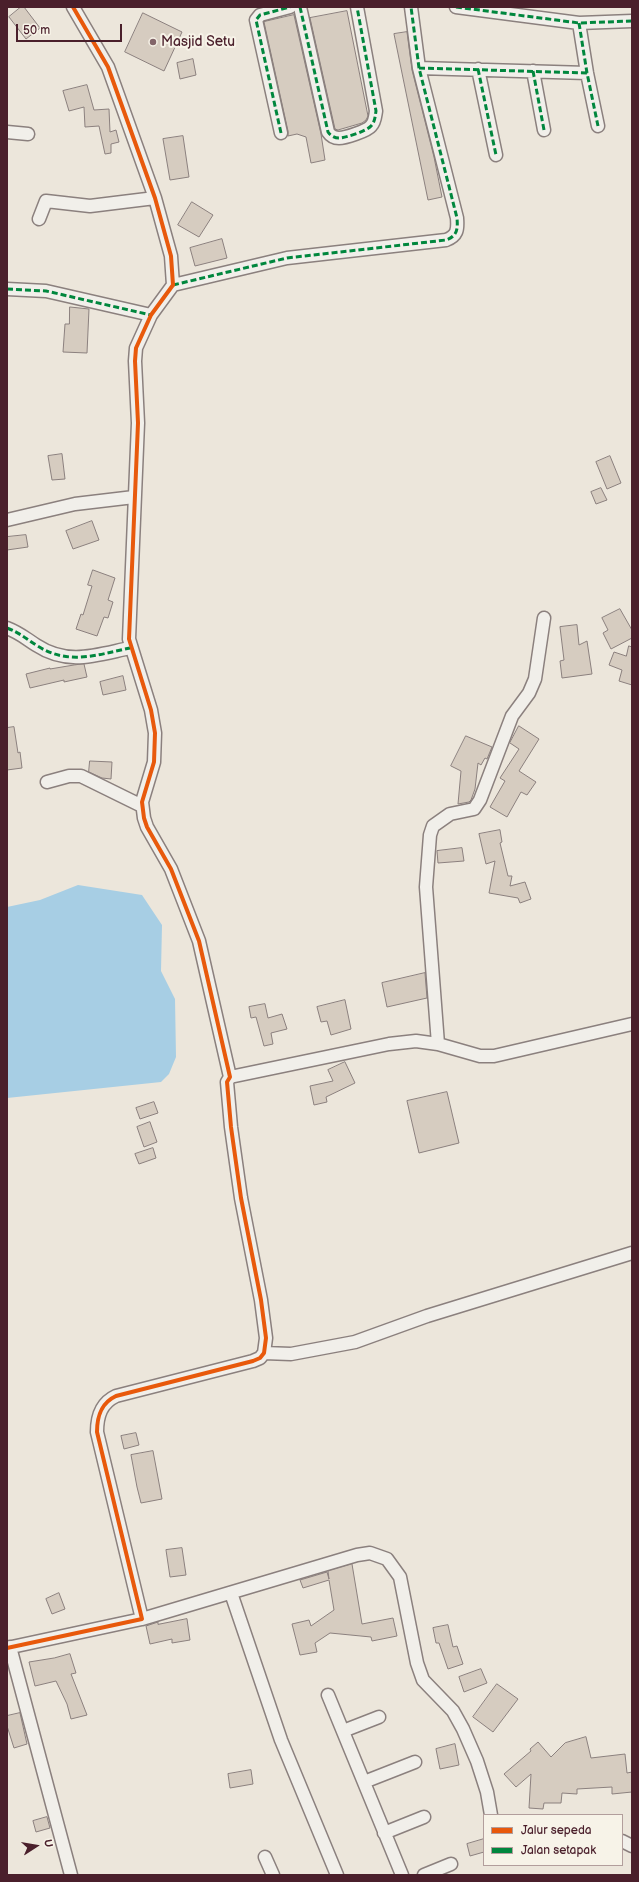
<!DOCTYPE html>
<style>
body{margin:0}
#map{position:relative;width:639px;height:1882px;overflow:hidden;background:#ece6db;font-family:"Balsamiq Sans",sans-serif}
canvas{display:block}
.frame{position:absolute;inset:0;border:8px solid #4a1f2b;pointer-events:none}
.legend{position:absolute;left:483px;top:1814px;width:140px;height:52px;box-sizing:border-box;background:#f7f3e8;border:1px solid #b29e9c;margin:0;padding:5px 7px;list-style:none;font-size:12px;color:#4a1f2b}
.legend li{display:flex;align-items:center;gap:8px;height:20px}
.legend b{width:20px;border:1px solid #b29e9c}
.north{position:absolute;left:16px;top:1826px;width:40px;height:40px;-webkit-text-stroke:3px #f7f3e8;paint-order:stroke;rotate:78deg;font-size:11px;font-weight:700;line-height:16px;text-align:center;color:#4a1f2b}
.north::after{content:'';display:block;margin:auto;width:14px;height:18px;background:#4a1f2b;clip-path:polygon(50% 0,100% 100%,50% 72%,0 100%)}
.scale{position:absolute;left:16px;top:24px;width:106px;height:18px;box-sizing:border-box;border:2px solid #4a1f2b;border-top:0;padding-left:5px;font-size:12px;line-height:14px;white-space:nowrap;color:#4a1f2b;-webkit-text-stroke:3px #f7f3e8;paint-order:stroke}
</style>
<div id="map">
<canvas width="639" height="1882"></canvas>
<div class="frame"></div>
<ul class="legend">
<li><b style="height:5px;background:#e8590c"></b>Jalur sepeda</li>
<li><b style="height:5px;background:#00873e"></b>Jalan setapak</li>
</ul>
<div class="north">U</div>
<div class="scale">50 m</div>
</div>
<script>
const g = document.querySelector('canvas').getContext('2d');
g.lineJoin = 'round';
function paint(path, color) { g.fillStyle = color; g.fill(path, 'evenodd'); }
function trace(path, color, width, dash) { g.strokeStyle = color; g.lineWidth = width; g.lineCap = dash ? 'butt' : 'round'; g.setLineDash(dash || []); g.stroke(path); }
function write(font, color, halo, rows, align = 'center') {
  g.font = font + ' "Balsamiq Sans",sans-serif'; g.lineWidth = 4; g.setLineDash([]); g.textBaseline = 'middle'; g.strokeStyle = halo; g.fillStyle = color; for (const [text, x, y, turn = 0] of rows) {
    g.save(); g.translate(x, y); g.rotate((+turn || 0) * Math.PI / 180); g.textAlign = isNaN(turn) ? turn : align; if (halo) g.strokeText(text, 0, 0); g.fillText(text, 0, 0); g.restore();
  }
}
paint(new Path2D(`
 M78 885 142 895 162 925 161 971 175 999 176 1057 169 1074 161 1082 7 1098V907L40 900Z`), '#a7cee4');
const building = new Path2D(`
 M21 7H24L40 28 26 39 9 17Z
 M347 11 368 116 366 120 362 123 338 130 335 129 310 18Z
 M143 13 182 32 164 71 125 52Z
 M294 15 321 134 325 160 311 163 306 137 297 134 288 136V131L264 22Z
 M407 32 412 70 434 157 442 197 428 200 394 34Z
 M193 59 196 75 180 79 177 63Z
 M87 85 94 110 109 109 110 132 116 130 119 142 111 144V153L105 154 99 126 85 127 84 107 69 111 63 91Z
 M183 136 189 177 170 180 163 139Z
 M192 202 213 215 199 237 178 225Z
 M222 239 227 258 195 266 190 248Z
 M70 307 89 309 87 353 63 352 65 324H69Z
 M62 454 65 479 52 480 48 456Z
 M610 456 621 483 607 489 596 462Z
 M601 488 607 500 596 504 591 492Z
 M92 521 99 540 73 549 66 531Z
 M26 535 28 547 7 550V537Z
 M93 570 115 578 108 600 113 602 108 618 104 617 97 636 76 629 81 614 83 615 92 586 88 585Z
 M620 609 632 630V638L611 649 603 633 608 630 602 618Z
 M577 625 579 645 587 641 592 674 562 678 560 661 564 660 560 627Z
 M629 646 632 647V685L619 681 622 670 609 665 614 652 626 656Z
 M84 664 87 677 64 682V680L30 688 26 674 50 668V669L74 665Z
 M123 676 126 690 103 695 100 682Z
 M519 726 539 739 519 771 536 782 527 795 521 792 507 817 490 807 505 781 500 778 519 749 510 743Z
 M14 727 18 753 20 752 22 768 7 770V728Z
 M466 736 492 747 487 759 485 758 481 765 478 763 475 789 471 800 469 802 458 804 461 771 451 766Z
 M90 761 112 762 111 779 102 778 89 772Z
 M500 830 502 842 500 843 508 876H512L510 886 525 882 531 899 520 903 518 898 489 893 495 861 486 864 479 834Z
 M462 848 464 861 438 863 437 851Z
 M425 973 427 998 387 1007 382 983Z
 M345 1000 351 1029 331 1035 327 1021 321 1022 317 1007Z
 M265 1004 268 1018 282 1014 287 1029 271 1033 273 1044 264 1046 256 1017 251 1018 249 1007Z
 M345 1062 355 1083 326 1097 327 1102 314 1105 310 1086 333 1081 328 1070Z
 M447 1092 459 1143 419 1153 407 1101Z
 M154 1102 158 1113 140 1119 136 1108Z
 M150 1122 157 1142 144 1147 137 1127Z
 M153 1148 156 1158 139 1164 135 1154Z
 M136 1433 139 1445 124 1449 121 1436Z
 M153 1451 162 1499 141 1503 137 1487 131 1455Z
 M182 1548 186 1575 170 1577 166 1550Z
 M352 1564 362 1624 393 1618 397 1636 372 1641 371 1637 330 1633 315 1643 317 1652 300 1655 292 1624 309 1620 311 1626 334 1610 329 1580 303 1588 300 1580 327 1572 329 1579 328 1571Z
 M59 1593 65 1609 52 1614 46 1599Z
 M187 1619 190 1640 172 1643V1639L150 1644 146 1626 158 1622V1624Z
 M448 1625 453 1647 457 1646 463 1664 448 1669 439 1643H436L433 1628Z
 M70 1654 76 1673 71 1674 87 1715 71 1719 67 1704 56 1681 35 1686 29 1662 54 1658Z
 M481 1669 487 1683 464 1692 459 1677Z
 M497 1684 518 1699 493 1732 473 1717Z
 M20 1713 27 1744 14 1748 7 1726V1716Z
 M586 1737 591 1758 625 1754 627 1773 632 1772V1792L612 1794V1787L577 1789V1794L562 1793 561 1803H544L543 1809 529 1808 531 1774 516 1787 504 1774 531 1751 530 1749 538 1742 551 1757 565 1743Z
 M455 1744 459 1765 440 1769 436 1749Z
 M251 1770 253 1784 230 1788 228 1774Z
 M47 1817 50 1828 36 1832 33 1821Z
 M484 1839V1852L470 1856 467 1844Z`);
paint(building, '#d6ccc0');
trace(building, '#8b807e', 1);
const minor = new Path2D(`
 M300 7 328 132C330 135 334 138 339 138 345 138 367 131 371 126 375 122 375 117 376 111L357 7
 M456 7 579 23 632 21
 M579 23 587 73 598 126
 M419 68 587 73
 M478 69 496 155
 M533 71 544 130
 M7 132 28 134
 M281 133 256 20 260 15 290 7
 M39 219 46 201 90 206 155 198
 M173 285 287 258 446 240C457 236 458 230 457 218L419 68 411 7
 M7 289 46 291 151 315
 M7 520 75 504 134 497
 M7 628C20 633 25 638 36 645 68 666 96 655 130 648
 M47 782 69 776H81L142 806
 M438 1044 426 887 430 835 433 826 450 814 474 809 480 800 512 716 529 693 535 679 544 618
 M230 1077 389 1044 416 1041 438 1044 480 1056H494L632 1024
 M264 1353 291 1354 355 1342 427 1316 632 1253
 M231 1593 281 1740 337 1875
 M142 1619 357 1555 370 1553 387 1559 400 1577 417 1663 423 1680 453 1711 463 1729 477 1761 487 1792 491 1815
 M10 1647 71 1875
 M7 1648 142 1619 97 1432C97 1416 101 1403 116 1396L253 1361 260 1358 264 1353 266 1338 261 1300 241 1198 231 1127 227 1082 230 1077 199 941 171 869 147 827 144 818 142 802 154 762 155 733 151 710 129 639 138 423 135 361 136 348 151 315 173 285 171 256 155 198 108 67 73 7
 M328 1695 402 1875
 M343 1731 379 1717
 M364 1782 415 1762
 M384 1833 424 1817
 M622 1841 632 1846
 M265 1857 273 1875
 M424 1875 451 1864`);
trace(minor, '#8b807e', 15);
trace(minor, '#f1efea', 12);
trace(new Path2D(`
 M300 7 328 132C330 135 334 138 339 138 345 138 367 131 371 126 375 122 375 117 376 111L357 7
 M456 7 579 23 632 21
 M579 23 587 73 598 126
 M419 68 587 73
 M478 69 496 155
 M533 71 544 130
 M281 133 256 20 260 15 290 7
 M173 285 287 258 446 240C457 236 458 230 457 218L419 68 411 7
 M7 289 46 291 151 315
 M7 628C20 633 25 638 36 645 68 666 96 655 130 648`), '#00873e', 3, [6, 3]);
trace(new Path2D(`
 M7 1648 142 1619 97 1432C97 1416 101 1403 116 1396L253 1361 260 1358 264 1353 266 1338 261 1300 241 1198 231 1127 227 1082 230 1077 199 941 171 869 147 827 144 818 142 802 154 762 155 733 151 710 129 639 138 423 135 361 136 348 151 315 173 285 171 256 155 198 108 67 73 7`), '#e8590c', 4);
for (const [x, y, r, color] of [
 [153,42,4,"#836569"]
]) { const dot = new Path2D(); dot.arc(x, y, r, 0, 2 * Math.PI); g.fillStyle = color; g.fill(dot); trace(dot, '#f7f3e8', 1.5); }
write('14px', '#4a1f2b', '#f7f3e8', [
 ["Masjid Setu",161,42]
], 'left');
</script>
